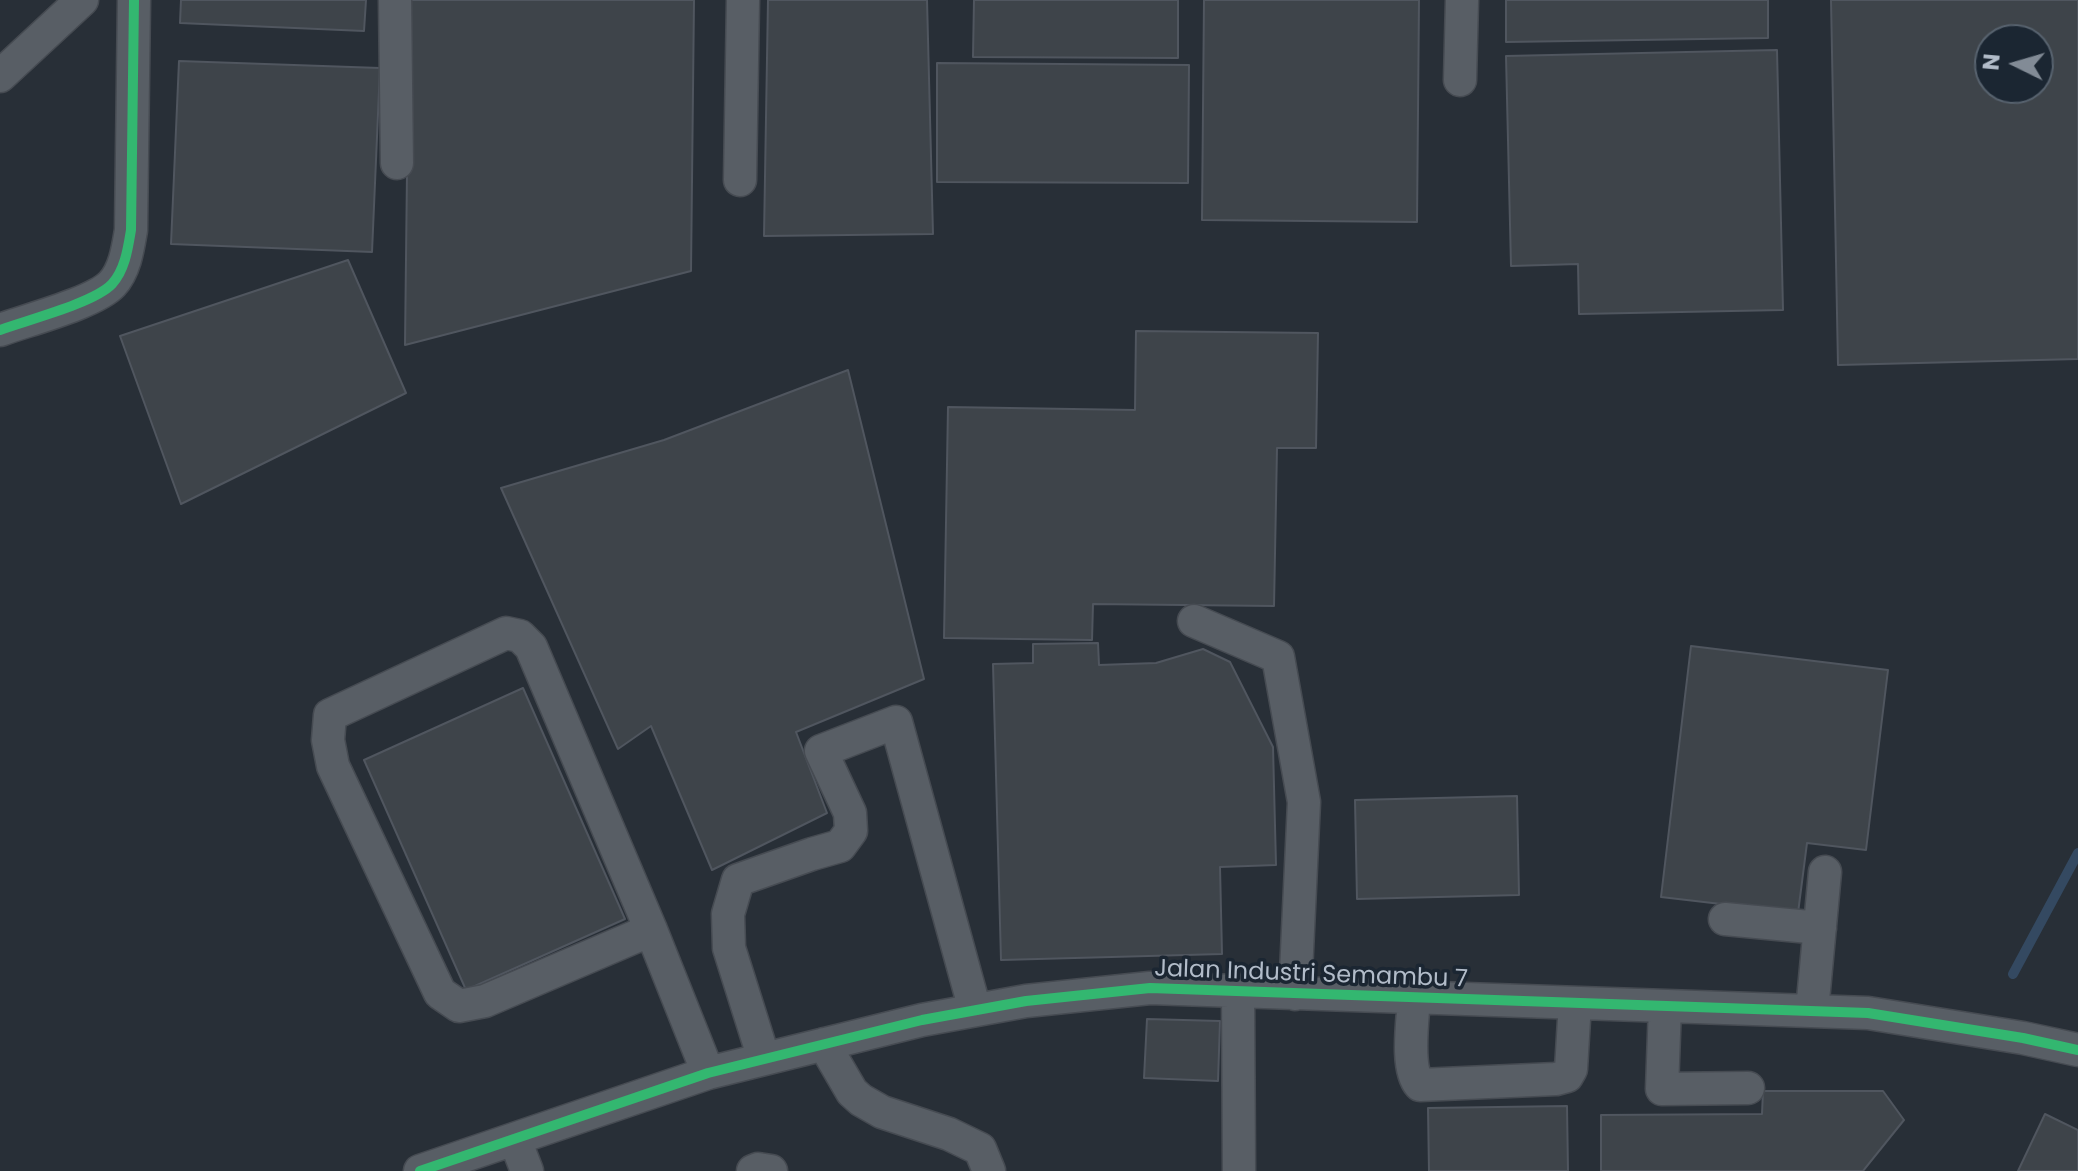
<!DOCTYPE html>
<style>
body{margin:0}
#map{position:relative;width:2078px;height:1171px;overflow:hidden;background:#282f37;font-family:Poppins,sans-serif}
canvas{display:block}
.north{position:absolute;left:1974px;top:24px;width:80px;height:80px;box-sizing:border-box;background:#1b2632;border:2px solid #57626e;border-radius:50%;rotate:275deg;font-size:22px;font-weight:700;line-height:32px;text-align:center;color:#b2bcc9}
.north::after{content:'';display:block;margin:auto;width:28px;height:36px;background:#828b96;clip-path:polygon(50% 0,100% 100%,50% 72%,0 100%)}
</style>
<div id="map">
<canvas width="2078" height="1171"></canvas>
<div class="north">N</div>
</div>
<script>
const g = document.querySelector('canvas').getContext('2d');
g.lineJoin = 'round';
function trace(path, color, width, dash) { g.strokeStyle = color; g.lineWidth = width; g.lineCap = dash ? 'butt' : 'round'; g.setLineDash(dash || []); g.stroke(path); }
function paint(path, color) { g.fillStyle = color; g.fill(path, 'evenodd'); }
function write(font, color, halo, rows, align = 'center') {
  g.font = font + ' Poppins,sans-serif'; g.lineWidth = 7; g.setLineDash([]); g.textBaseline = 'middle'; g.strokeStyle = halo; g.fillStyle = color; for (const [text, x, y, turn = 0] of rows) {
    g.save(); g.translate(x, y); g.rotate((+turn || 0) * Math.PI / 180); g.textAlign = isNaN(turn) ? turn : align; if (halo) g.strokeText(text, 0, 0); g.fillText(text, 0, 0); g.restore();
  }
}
trace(new Path2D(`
 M2013 974 2078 853`), '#344961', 10);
const building = new Path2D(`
 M181 0H366L364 31 180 23Z
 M409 0H694L691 271 405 345Z
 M768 0H927L933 234 764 236Z
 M974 0H1178V58L973 57Z
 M1204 0H1419L1417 222 1202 220Z
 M1506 0H1768V38L1506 42Z
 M1831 0H2078V359L1838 365ZM1990 40H2038V88H1990Z
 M1777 50 1783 310 1579 314 1578 264 1511 266 1506 56Z
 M179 61 380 68 372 252 171 244Z
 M937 63 1189 65 1188 183 937 182Z
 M348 260 406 393 181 504 120 336Z
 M1136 331 1318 333 1316 448H1277L1274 606 1093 604 1092 640 944 638 948 407 1135 410Z
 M848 370 924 679 796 732 827 813 712 870 651 726 618 749 501 488 664 440Z
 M1098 643 1099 665 1156 663 1203 649 1230 662 1273 747 1276 865 1220 867 1222 954 1001 960 993 664 1033 663V644Z
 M1691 646 1888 670 1866 850 1807 843 1798 913 1661 897Z
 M523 688 625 919 466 990 364 760Z
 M1517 796 1519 895 1357 899 1355 800Z
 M1147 1019 1220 1021 1218 1081 1144 1078Z
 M1763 1091H1883L1904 1120 1863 1171H1601V1115L1762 1114Z
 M1567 1106 1568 1171H1429L1428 1108Z
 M2045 1114 2078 1130V1171H2018Z`);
paint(building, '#3e444a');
trace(building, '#50565f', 2);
const minor = new Path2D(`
 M395 0 397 163
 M0 76 82 0
 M1460 80 1462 0
 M740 180 743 0
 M0 330C27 320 94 303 112 284 125 270 128 248 131 230L134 0
 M1194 621 1278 657 1304 802 1295 994
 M1725 919 1820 928
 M651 930 485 1001 459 1006 440 993 333 766 328 740 330 715 506 633 520 636 531 647 651 930 708 1073
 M1238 990 1239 1171
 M1414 997C1413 1020 1405 1068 1420 1085L1556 1079 1567 1076 1571 1069 1575 1003
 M1665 1006 1662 1089 1748 1088
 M1812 1011 1825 872
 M824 1044 852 1092 861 1100 882 1112 949 1134 980 1149 989 1171
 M764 1059 729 948 728 914 738 880 812 854 840 846 851 831 850 813 821 751 896 722 975 1010
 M515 1140 527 1171
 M420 1171 708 1073 922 1020 1026 1001 1150 988 1868 1013 2023 1038 2078 1050
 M753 1171 758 1169 771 1171`);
trace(minor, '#464b52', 35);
trace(minor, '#585e65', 32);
trace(new Path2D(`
 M0 330C27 320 94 303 112 284 125 270 128 248 131 230L134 0
 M420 1171 708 1073 922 1020 1026 1001 1150 988 1868 1013 2023 1038 2078 1050`), '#33b770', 10);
write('24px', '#b2bcc9', '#1b2632', [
 ["Jalan Industri Semambu 7",1311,975,2]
]);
</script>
